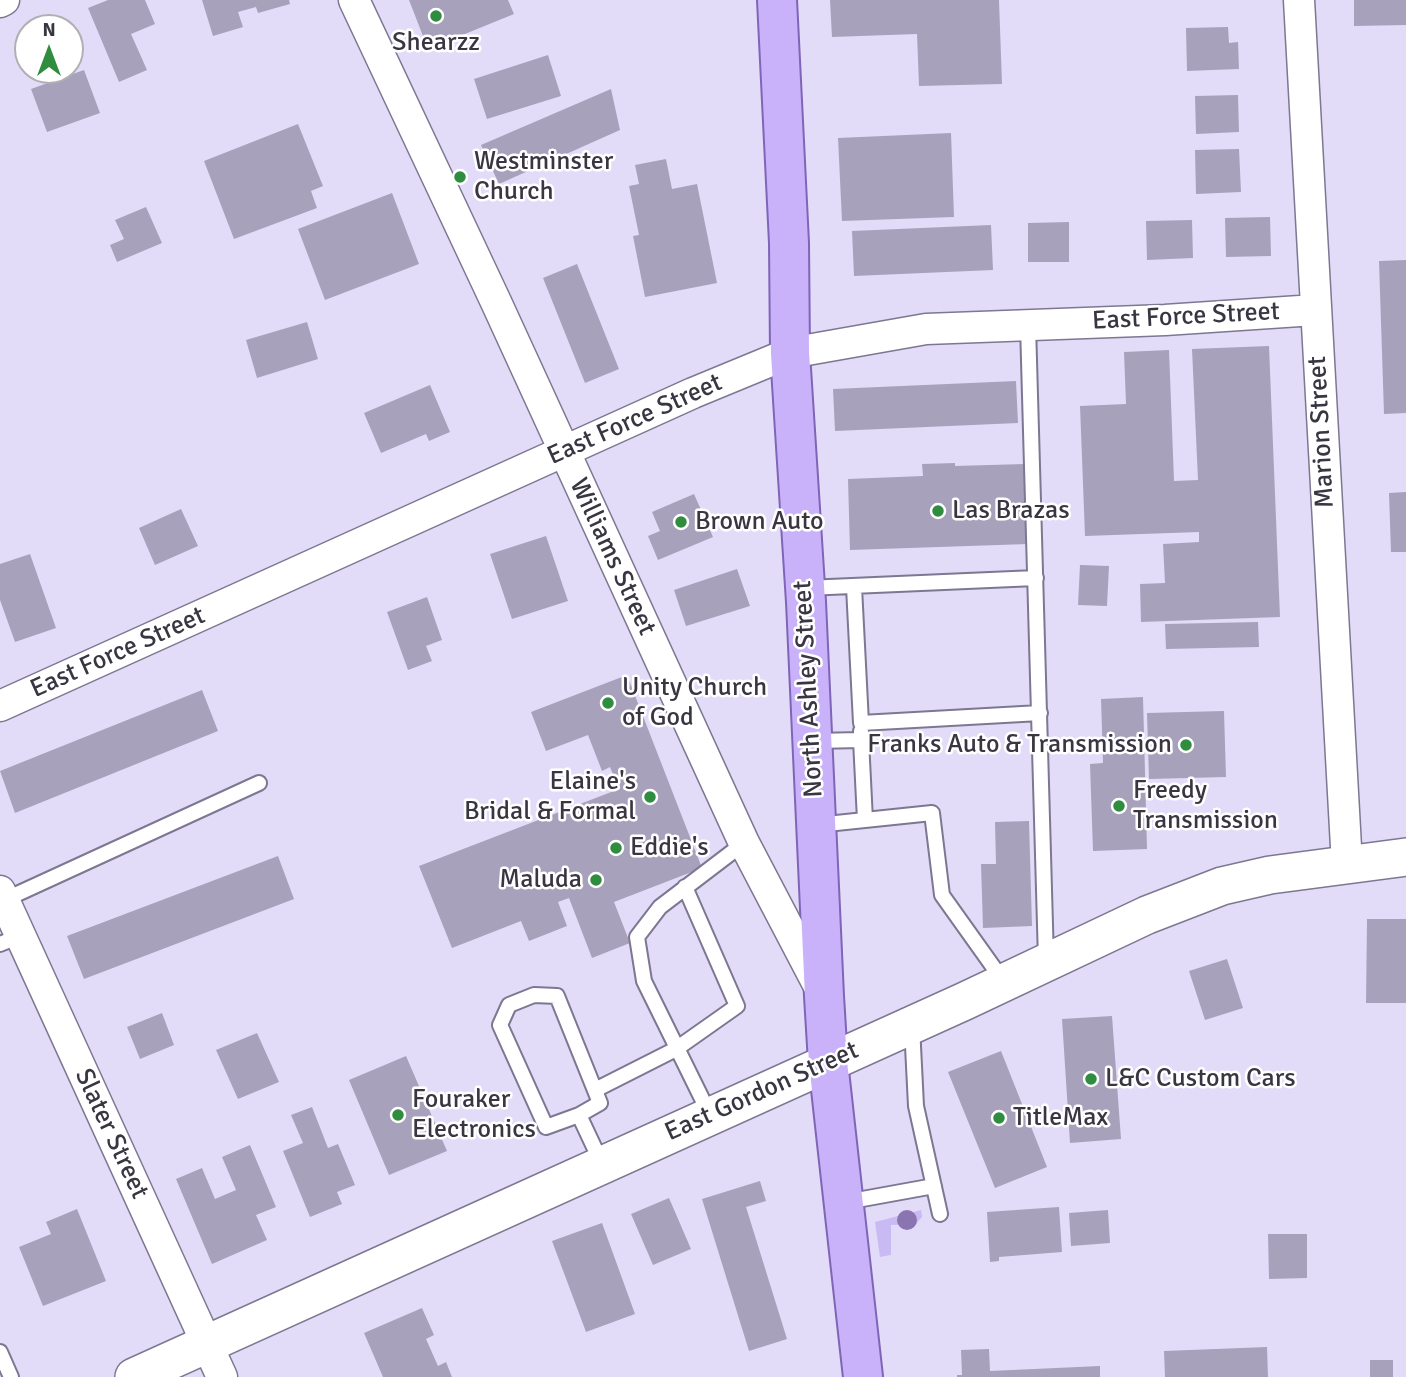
<!DOCTYPE html>
<style>
body{margin:0}
#map{position:relative;width:1406px;height:1377px;overflow:hidden;background:#e3dcf9;font-family:Signika,sans-serif}
canvas{display:block}
.north{position:absolute;left:14px;top:14px;width:70px;height:70px;box-sizing:border-box;background:#fff;border:2px solid #b0afb3;border-radius:50%;rotate:0deg;font-size:19px;font-weight:700;line-height:28px;text-align:center;color:#393642}
.north::after{content:'';display:block;margin:auto;width:24px;height:32px;background:#308d3f;clip-path:polygon(50% 0,100% 100%,50% 72%,0 100%)}
</style>
<div id="map">
<canvas width="1406" height="1377"></canvas>
<div class="north">N</div>
</div>
<script>
const g = document.querySelector('canvas').getContext('2d');
g.lineJoin = 'round';
function paint(path, color) { g.fillStyle = color; g.fill(path, 'evenodd'); }
function trace(path, color, width, dash) { g.strokeStyle = color; g.lineWidth = width; g.lineCap = dash ? 'butt' : 'round'; g.setLineDash(dash || []); g.stroke(path); }
function write(font, color, halo, rows, align = 'center') {
  g.font = font + ' Signika,sans-serif'; g.lineWidth = 5; g.setLineDash([]); g.textBaseline = 'middle'; g.strokeStyle = halo; g.fillStyle = color; for (const [text, x, y, turn = 0] of rows) {
    g.save(); g.translate(x, y); g.rotate((+turn || 0) * Math.PI / 180); g.textAlign = isNaN(turn) ? turn : align; if (halo) g.strokeText(text, 0, 0); g.fillText(text, 0, 0); g.restore();
  }
}
paint(new Path2D(`
 M921 1210 922 1217 916 1224 891 1225V1255L880 1257 875 1222Z`), '#c9baf4');
paint(new Path2D(`
 M108 0H145L155 24 131 34 147 70 119 82 88 8Z
 M202 0H289L290 4 258 13 256 7 238 12 243 27 213 36Z
 M409 0H508L514 14 428 49Z
 M830 0H999L1002 84 919 86 917 34 832 37Z
 M1354 0H1406V25L1354 26Z
 M1228 27 1229 43 1238 42 1239 69 1187 71 1186 28Z
 M548 55 561 96 487 119 474 79Z
 M84 70 100 113 47 132 31 89Z
 M611 89 620 130 499 184 481 145Z
 M1238 95 1239 132 1196 134 1195 96Z
 M298 124 323 186 311 191 317 208 234 239 204 161Z
 M951 133 954 217 842 221 838 138Z
 M1239 149 1241 192 1196 194 1195 150Z
 M666 159 672 189 697 184 717 283 645 297 633 236 639 235 629 186 639 184 635 165Z
 M392 193 419 264 325 300 298 229Z
 M146 207 162 243 117 262 110 245 124 239 115 220Z
 M1270 217 1271 256 1226 257 1225 218Z
 M1192 220 1193 258 1147 260 1146 221Z
 M1069 222V262H1028V223Z
 M991 225 993 270 854 276 852 231Z
 M1406 260V413L1384 414 1379 261Z
 M577 264 619 369 585 383 543 278Z
 M307 322 318 359 257 378 246 340Z
 M1269 346 1280 617 1141 622 1140 584 1165 583 1163 544 1199 542V532L1085 536 1080 406 1126 404 1124 352 1169 350 1174 481 1198 480 1192 349Z
 M1016 381 1018 423 835 431 833 389Z
 M430 385 450 432 429 441 426 434 381 453 364 413Z
 M955 463V466L1025 464 1028 544 850 550 848 479 923 476 922 464Z
 M1406 492V552H1391L1389 493Z
 M694 494 713 537 658 560 648 536 660 531 652 512Z
 M181 509 198 546 155 565 139 528Z
 M546 536 568 601 512 619 490 554Z
 M30 554 56 628 15 642 0 600V564Z
 M1080 565 1109 566 1107 606 1078 605Z
 M737 569 750 606 686 626 674 590Z
 M427 597 442 640 426 646 432 661 408 670 387 612Z
 M1258 622 1259 647 1166 649 1165 624Z
 M627 675 702 868 614 902 630 943 592 958 569 898 558 902 567 926 529 941 521 921 452 948 419 866 619 789 610 767 602 771 588 735 546 751 531 712Z
 M202 690 218 731 15 813 0 771Z
 M1143 697 1147 849 1093 851 1090 764 1103 763 1101 699Z
 M1224 711 1226 777 1149 779 1147 713Z
 M1029 821 1032 926 983 928 981 864H996L995 822Z
 M278 856 294 899 84 979 67 936Z
 M1367 919H1406V1003H1366Z
 M1227 959 1243 1008 1205 1020 1189 971Z
 M162 1013 174 1045 140 1059 127 1027Z
 M1112 1016 1121 1139 1070 1143 1062 1019Z
 M257 1033 279 1082 238 1099 216 1050Z
 M1001 1051 1047 1167 995 1188 948 1072Z
 M406 1056 447 1151 389 1175 349 1080Z
 M312 1107 328 1148 338 1144 355 1185 337 1192 342 1204 310 1217 283 1151 303 1143 291 1115Z
 M250 1145 276 1207 256 1215 267 1240 212 1264 176 1179 202 1168 215 1199 236 1190 222 1157Z
 M760 1181 766 1201 746 1207 787 1339 749 1351 702 1199Z
 M669 1198 691 1249 653 1265 631 1214Z
 M1059 1207 1062 1252 999 1257V1261L990 1262 987 1212Z
 M77 1209 106 1281 43 1306 19 1247 51 1234 46 1222Z
 M1108 1210 1110 1243 1071 1246 1069 1213Z
 M602 1223 635 1314 586 1332 552 1241Z
 M1268 1234H1307V1278L1269 1279Z
 M422 1308 434 1335 426 1339 438 1366 446 1362 452 1377H383L364 1333Z
 M1267 1347 1268 1377H1165L1164 1351Z
 M989 1349 990 1371 1100 1366V1377H957V1375H962L961 1350Z
 M1370 1360H1393V1377H1370Z`), '#a8a1bc');
const service = new Path2D(`
 M1028 325 1046 960
 M854 587 861 723 1040 713
 M806 588 1036 578
 M861 740 865 820
 M814 741 861 740V731
 M817 825 932 813 942 895 1004 982
 M4 900 259 783
 M0 944 20 936
 M534 995 557 996 600 1103 579 1115 546 1127 500 1025 509 1005Z
 M912 1026 916 1106 940 1214
 M595 1090 676 1049 737 1006 685 887
 M579 1115 602 1164
 M710 1115 644 981 637 937 660 907 744 843
 M846 1202 934 1186
 M0 1352 11 1377`);
const minor = new Path2D(`
 M354 0 496 302 744 843 822 992
 M1299 0 1347 865
 M0 2 4 0
 M0 706 693 393 790 353 926 329 1165 320 1315 310
 M0 891 222 1377`);
const tertiary = new Path2D(`
 M134 1377 965 1001 1147 915 1222 886 1270 875 1406 857`);
const primary = new Path2D(`
 M777 0 789 243 790 353 806 602 824 996 828 1062 863 1377`);
trace(service, '#7d7791', 18);
trace(minor, '#7d7791', 33);
trace(tertiary, '#7d7791', 40);
trace(primary, '#7f65b7', 42);
trace(service, '#fff', 14);
trace(minor, '#fff', 30);
trace(tertiary, '#fff', 37);
trace(primary, '#c9b2fa', 38);
g.fillStyle = '#8a75b1';
for (const [x, y] of [
 [907,1220]
]) { g.beginPath(); g.arc(x, y, 10, 0, 2 * Math.PI); g.fill(); }
for (const [x, y, r, color] of [
 [436,16,7,"#308d3f"],
 [460,177,7,"#308d3f"],
 [938,511,7,"#308d3f"],
 [681,522,7,"#308d3f"],
 [608,703,7,"#308d3f"],
 [1186,745,7,"#308d3f"],
 [650,797,7,"#308d3f"],
 [1119,806,7,"#308d3f"],
 [616,848,7,"#308d3f"],
 [596,880,7,"#308d3f"],
 [1091,1079,7,"#308d3f"],
 [398,1115,7,"#308d3f"],
 [999,1118,7,"#308d3f"]
]) { const dot = new Path2D(); dot.arc(x, y, r, 0, 2 * Math.PI); g.fillStyle = color; g.fill(dot); trace(dot, '#fff', 2.5); }
write('26px', '#393642', '#fff', [
 ["Shearzz",436,43,"center"],
 ["Westminster",474,162],
 ["Church",474,192],
 ["Las Brazas",952,511],
 ["Brown Auto",695,522],
 ["Unity Church",622,688],
 ["of God",622,718],
 ["Franks Auto & Transmission",1172,745,"right"],
 ["Elaine's",636,782,"right"],
 ["Bridal & Formal",636,812,"right"],
 ["Freedy",1133,791],
 ["Transmission",1133,821],
 ["Eddie's",630,848],
 ["Maluda",582,880,"right"],
 ["L&C Custom Cars",1105,1079],
 ["Fouraker",412,1100],
 ["Electronics",412,1130],
 ["TitleMax",1013,1118]
], 'left');
write('26px', '#393642', '#fff', [
 ["East Force Street",1186,317,-3],
 ["East Force Street",635,420,-24],
 ["Marion Street",1322,432,-93],
 ["Williams Street",612,557,65],
 ["East Force Street",118,653,-24],
 ["North Ashley Street",809,689,-93],
 ["East Gordon Street",762,1092,-24],
 ["Slater Street",111,1134,65]
]);
</script>
